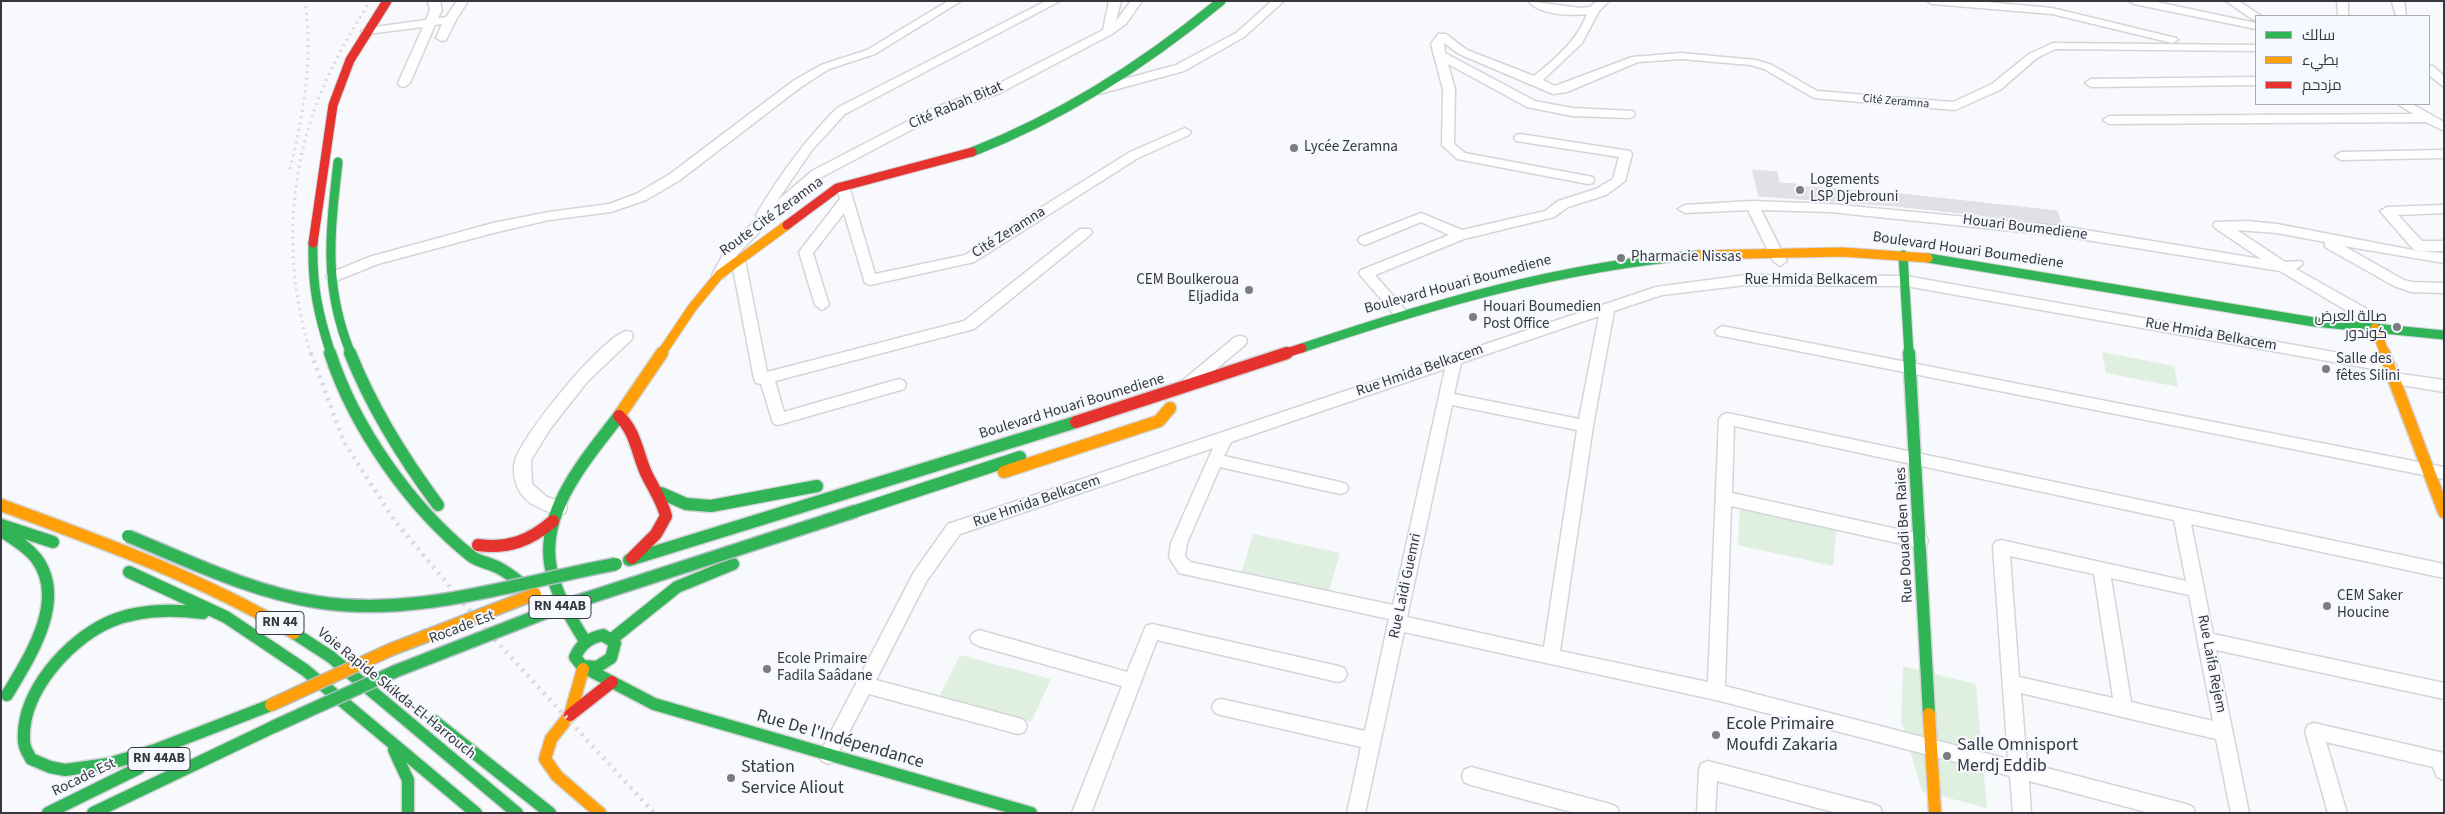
<!DOCTYPE html>
<meta charset="utf-8">
<style>
body{margin:0}
#map{position:relative;width:2445px;height:814px;overflow:hidden;background:#f8f9fd;font-family:"Source Sans 3",Cairo,sans-serif}
canvas{display:block}
.frame{position:absolute;inset:0;border:2px solid #37383d;pointer-events:none}
.legend{position:absolute;left:2255px;top:15px;width:175px;height:90px;box-sizing:border-box;background:#f6f8ff;border:1px solid #aaabb1;margin:0;padding:6px 9px;list-style:none;font-size:15px;color:#37383d}
.legend li{display:flex;align-items:center;gap:10px;height:25px}
.legend b{width:25px;border:1px solid #aaabb1}
</style>
<div id="map">
<canvas width="2445" height="814"></canvas>
<div class="frame"></div>
<ul class="legend">
<li><b style="height:6px;background:#30b455"></b>سالك</li>
<li><b style="height:6px;background:#ff9f0a"></b>بطيء</li>
<li><b style="height:6px;background:#e5322d"></b>مزدحم</li>
</ul>
</div>
<script>
const g = document.querySelector('canvas').getContext('2d');
g.lineJoin = 'round';
function paint(path, color) { g.fillStyle = color; g.fill(path, 'evenodd'); }
function trace(path, color, width, dash) { g.strokeStyle = color; g.lineWidth = width; g.lineCap = dash ? 'butt' : 'round'; g.setLineDash(dash || []); g.stroke(path); }
function write(font, color, halo, rows, align = 'center') {
  g.font = font + ' "Source Sans 3",Cairo,sans-serif'; g.lineWidth = 4; g.setLineDash([]); g.textBaseline = 'middle'; g.strokeStyle = halo; g.fillStyle = color; for (const [text, x, y, turn = 0] of rows) {
    g.save(); g.translate(x, y); g.rotate((+turn || 0) * Math.PI / 180); g.textAlign = isNaN(turn) ? turn : align; if (halo) g.strokeText(text, 0, 0); g.fillText(text, 0, 0); g.restore();
  }
}
paint(new Path2D(`
 M2102 352 2174 366 2178 387 2106 373Z
 M1740 505 1837 528 1833 566 1738 545Z
 M1253 534 1340 553 1328 595 1241 574Z
 M960 655 1051 679 1031 722 939 697Z
 M1903 666 1976 684 1987 808 1922 791 1901 721Z`), '#e0f0e0');
const building = new Path2D(`
 M1753 170 1777 172 1779 183 1796 184V186L1892 193 2057 211 2061 224 1896 206 1759 196Z`);
paint(building, '#e1e1e5');
trace(building, '#dfdfe3', 1);
const street = new Path2D(`
 M428 1H440L442 10 438 18 446 17 457 1H468L456 20 446 40 442 41 436 38 442 24 435 25 410 83 404 87 400 86 398 83 423 27 367 34 361 31 367 28 426 20 430 10Z
 M948 1H961L875 54 829 69 801 87 680 180 646 200 611 212 549 220 493 233 378 264 333 282 326 277 328 274 369 257 493 223 549 212 609 204 636 194 670 174 793 81 821 65 867 50Z
 M1046 1H1060L845 114 812 150 777 201 812 171 933 108 992 87 1103 30 1109 1H1121L1116 21 1131 1H1142L1126 24 1112 34 1000 93 941 114 822 177 764 227 736 256 743 257 745 260 767 372 964 321 1080 229H1090L1092 232 1090 235 974 329 775 381 784 412 899 379 904 381 906 385 904 389 778 425 773 423 761 384 756 383 754 379 732 263 724 278H714L712 275 726 249 758 218 756 215C779 176 805 140 837 108Z
 M1272 1H1284L1244 37 1184 71 1099 94 1093 90 1095 87 1176 65 1236 33Z
 M1528 1 1581 8 1590 7 1597 1H1609L1599 11 1582 43 1543 80 1555 86 1632 57 1681 53 1756 60 1772 65 1817 91 1953 102 1992 84 2029 54 2053 43 2256 45V51L2055 49 2037 58 2000 90 1955 110 1814 98 1764 69 1751 65 1681 59 1638 62 1567 92 1553 94 1459 54 1444 43 1445 53 1535 101 1572 108 1633 111 1635 114 1633 117 1629 118 1572 116 1527 107 1448 64 1455 89 1454 144 1465 153 1593 177 1594 180 1593 183 1588 184 1457 159 1442 145 1443 89 1431 44 1438 34H1446L1467 50 1534 76C1555 59 1577 41 1587 14 1569 16 1540 15 1528 1Z
 M1927 1H1975L2052 8 2176 38 2178 40 2172 43 2052 14 1932 4Z
 M2129 1H2152L2256 23V29L2134 4Z
 M2226 1H2239L2261 16H2256V20L2252 19Z
 M2337 1H2348V16H2338Z
 M2392 1H2404L2406 16H2396Z
 M2429 66H2433L2444 76V87L2429 75Z
 M2256 77V85L2091 87 2085 83 2091 79Z
 M2398 104H2412L2444 122V131L2426 122 2109 124 2103 120 2109 116 2413 114Z
 M1185 128 1191 132 1189 135 1138 158 974 262 870 285 865 283 844 213 813 253 829 305 822 310 815 305 799 252 840 199 837 186 838 183H848L849 186 875 274 965 255 1130 152Z
 M1520 134 1630 151 1632 154 1625 181 1606 195 1568 207 1554 217 1464 239 1375 275 1409 314 1402 319 1397 318 1361 276 1359 273 1361 270 1449 235 1421 222 1365 245 1360 243 1358 240 1360 237 1421 213 1462 230 1545 211 1558 201 1596 189 1613 179 1619 157 1516 141 1514 138 1516 135Z
 M2444 150V158L2341 160 2335 156 2341 152Z
 M1752 201 1830 204 2061 226 2261 259 2215 228 2213 225 2215 222 2248 221 2277 224 2418 251 2413 249 2380 211 2387 207 2444 205V213L2398 215 2422 241H2444V251H2418L2444 253V263L2344 246 2404 280 2412 282 2444 283V293L2411 292 2394 286 2325 247V242L2277 233 2237 230 2285 262 2301 261 2303 264 2296 269 2374 313 2376 317 2374 321H2364L2280 271 2061 236 1830 212 1761 210 1787 261 1780 266 1773 261 1748 210 1685 213 1678 209 1685 205Z
 M1746 275 1906 276 2390 362 2395 363 2397 367 2395 371 2390 372 1906 286 1746 285 1662 295 1614 311 1593 426 1560 651 1708 682 1719 419 1722 415 1727 413 2444 564V578L2191 524 2213 634 2444 683V699L2216 650 2249 813H2231L2216 739 2021 693 2027 763 2186 804 2193 807 2195 813H2150L2029 781 2031 813H2013L2010 776 1716 700 1404 632 1365 813H1347L1361 747 1221 715 1215 713 1212 707 1215 701 1221 699 1365 731 1389 619 1179 573 1169 557 1171 543 1213 448 960 534 926 582 876 680 1018 718 1024 720 1027 726 1024 732 1018 734 869 694 834 761 828 764 822 761 819 755 822 749 914 572 948 524 1656 287ZM1599 316 1579 419 1454 394 1461 363ZM1445 369 1393 605 1190 562 1185 556 1187 543 1220 467 1340 494 1346 492 1348 488 1346 484 1340 482 1224 456 1231 442ZM1452 405 1577 430 1544 647 1407 617ZM1734 426 2174 520 2186 581 2001 540 1995 542 1993 547 2008 759 1725 686 1731 506 1920 548 1926 546 1928 541 1926 536 1920 534 1732 493ZM2010 556 2094 574 2113 698 2019 677ZM2111 578 2189 595 2213 721 2131 702Z
 M1722 326 2444 467V479L1717 335 1715 331Z
 M626 331 631 332 633 336 631 340 587 382 550 429 531 460 532 484 547 497 565 503 567 508 565 513C555 516 541 509 532 504 518 495 511 477 515 461 523 434 600 339 626 331Z
 M1240 336 1245 337 1247 341 1245 345 1192 389H1182L1180 385 1182 381 1235 337Z
 M2394 373 2444 380V392L2389 383 2387 379 2389 375Z
 M1152 624 1338 666 1344 668 1347 674 1344 680 1338 682 1157 640 1091 813H1072L1122 686 979 646 973 643 970 638 973 633 979 630 1127 672 1146 626Z
 M2314 723 2444 753V780L2437 777 2433 767 2326 742 2347 813H2328L2305 731 2308 725Z
 M1708 761 1873 804 1880 807 1882 813H1837L1717 781 1715 813H1697L1699 770 1701 764Z
 M1471 767 1610 804 1617 807 1619 813H1575L1471 785 1464 782 1462 776 1464 770Z`);
const fastFar1 = new Path2D(`
 M972 152C1064 116 1145 64 1221 1
 M338 162C330 233 323 286 351 354
 M313 243C312 286 318 314 331 354
 M1903 255 1909 354
 M1928 258 2314 322 2444 335
 M1302 348C1433 304 1559 267 1698 255`);
const fast = new Path2D(`
 M330 353C354 427 410 507 471 556 479 562 490 563 499 568 509 573 518 581 527 588
 M350 353C372 408 403 458 438 505
 M1909 353 1929 714
 M661 493 686 504 711 506 817 486
 M856 511 1020 457
 M1 525 53 542
 M6 534C17 541 28 548 36 558 68 600 29 658 7 695
 M629 560 1076 422
 M129 572 226 617 305 670 476 813
 M203 613C172 609 138 609 109 622 67 641 21 693 24 741 24 748 28 753 31 759L50 767 65 770 108 764 155 750 271 705
 M294 633 331 657 517 813
 M603 635 615 643 611 658 597 667 582 666 575 657C581 644 589 638 603 635Z
 M612 639 677 587 733 564
 M585 641C571 618 556 595 551 569 539 511 587 458 619 416
 M589 670 654 704 1031 813
 M434 721 550 813
 M394 750 408 780V813
 M48 813 139 768
 M93 813 273 727`);
const slowFar1 = new Path2D(`
 M1698 255 1842 252 1928 258
 M2375 328 2385 354
 M661 354 692 308 719 275 787 225`);
const slow = new Path2D(`
 M2384 353 2444 512
 M619 416 662 353
 M1004 472 1159 421 1170 408
 M1 505C102 542 201 578 294 633
 M583 669 570 715 551 739 545 759 557 776 600 813
 M1929 714 1935 813`);
const jamFar1 = new Path2D(`
 M787 225 837 188 972 152
 M313 243 333 105 350 60 387 1
 M1283 354 1302 348`);
const jam = new Path2D(`
 M619 416C636 432 637 453 646 473 653 488 662 500 666 516L656 534 632 558
 M1076 422 1287 353
 M478 545C508 549 530 541 553 521
 M570 715 612 682`);
trace(street, '#d4d5d9', 3);
trace(fastFar1, '#d4d5d9', 11);
trace(fast, '#d4d5d9', 15);
trace(slowFar1, '#d4d5d9', 11);
trace(slow, '#d4d5d9', 15);
trace(jamFar1, '#d4d5d9', 11);
trace(jam, '#d4d5d9', 15);
paint(street, '#fefeff');
trace(fastFar1, '#30b455', 9);
trace(fast, '#30b455', 12);
trace(slowFar1, '#ff9f0a', 9);
trace(slow, '#ff9f0a', 12);
trace(jamFar1, '#e5322d', 9);
trace(jam, '#e5322d', 12);
trace(new Path2D(`
 M290 169C304 112 313 59 305 1
 M311 354C284 271 287 176 320 95 333 62 351 32 370 1`), '#dadadc', 3, [2, 4.5]);
trace(new Path2D(`
 M311 353 344 442 394 520 486 630 654 813`), '#dadadc', 4.5, [2.5, 5.5]);
const fastBridge = new Path2D(`
 M128 536C189 561 251 592 317 602 418 618 518 582 616 564
 M273 727 396 671 560 607 856 511`);
const slowBridge = new Path2D(`
 M271 705 390 650 535 594`);
trace(fastBridge, '#b3bfc6', 15, []);
trace(slowBridge, '#b3bfc6', 15, []);
trace(fastBridge, '#30b455', 12);
trace(slowBridge, '#ff9f0a', 12);
for (const [x, y, r, color] of [
 [1294,148,5,"#7b7c80"],
 [1800,190,5,"#7b7c80"],
 [1621,258,5,"#7b7c80"],
 [1249,290,5,"#7b7c80"],
 [1473,317,5,"#7b7c80"],
 [2397,327,5,"#7b7c80"],
 [2326,369,5,"#7b7c80"],
 [2327,606,5,"#7b7c80"],
 [767,669,5,"#7b7c80"],
 [1716,735,5,"#7b7c80"],
 [1947,756,5,"#7b7c80"],
 [731,778,5,"#7b7c80"]
]) { const dot = new Path2D(); dot.arc(x, y, r, 0, 2 * Math.PI); g.fillStyle = color; g.fill(dot); trace(dot, '#f6f8ff', 2); }
write('12px', '#37383d', '#f6f8ff', [
 ["Cité Zeramna",1896,102,5]
]);
for (const [x, y, w] of [
 [560,607,62],
 [280,623,48],
 [159,759,62]
]) { const box = new Path2D(); box.roundRect(x - w / 2, y - 11.5, w, 23, 4); g.fillStyle = '#f6f8ff'; g.fill(box); trace(box, '#37383d', 1); }
write('bold 14px', '#37383d', null, [
 ["RN 44AB",560,607],
 ["RN 44",280,623],
 ["RN 44AB",159,759]
]);
write('15px', '#37383d', '#f6f8ff', [
 ["Cité Rabah Bitat",956,106,-23],
 ["Route Cité Zeramna",772,217,-36],
 ["Houari Boumediene",2025,228,7],
 ["Cité Zeramna",1009,233,-32],
 ["Boulevard Houari Boumediene",1968,251,8],
 ["Rue Hmida Belkacem",1811,281],
 ["Boulevard Houari Boumediene",1458,285,-15],
 ["Rue Hmida Belkacem",2211,335,10],
 ["Rue Hmida Belkacem",1420,371,-19],
 ["Boulevard Houari Boumediene",1072,407,-17],
 ["Rue Hmida Belkacem",1037,502,-19],
 ["Rue Douadi Ben Raies",1905,535,-93],
 ["Rue Laidi Guemri",1406,586,-78],
 ["Rocade Est",462,628,-21],
 ["Rue Laifa Rejem",2211,664,79],
 ["Voie Rapide Skikda-El-Harrouch",396,694,39],
 ["Rocade Est",84,778,-26]
]);
write('15px', '#37383d', '#f6f8ff', [
 ["Lycée Zeramna",1304,148],
 ["Logements",1810,181],
 ["LSP Djebrouni",1810,198],
 ["Pharmacie Nissas",1631,258],
 ["CEM Boulkeroua",1239,281,"right"],
 ["Eljadida",1239,298,"right"],
 ["Houari Boumedien",1483,308],
 ["Post Office",1483,325],
 ["صالة العرض",2387,318,"right"],
 ["كوندور",2387,335,"right"],
 ["Salle des",2336,360],
 ["fêtes Silini",2336,377],
 ["CEM Saker",2337,597],
 ["Houcine",2337,614],
 ["Ecole Primaire",777,660],
 ["Fadila Saâdane",777,677]
], 'left');
write('18px', '#37383d', '#f6f8ff', [
 ["Ecole Primaire",1726,725],
 ["Moufdi Zakaria",1726,746],
 ["Salle Omnisport",1957,746],
 ["Merdj Eddib",1957,767],
 ["Station",741,768],
 ["Service Aliout",741,789]
], 'left');
write('18px', '#37383d', '#f6f8ff', [
 ["Rue De l'Indépendance",840,740,16]
]);
</script>
